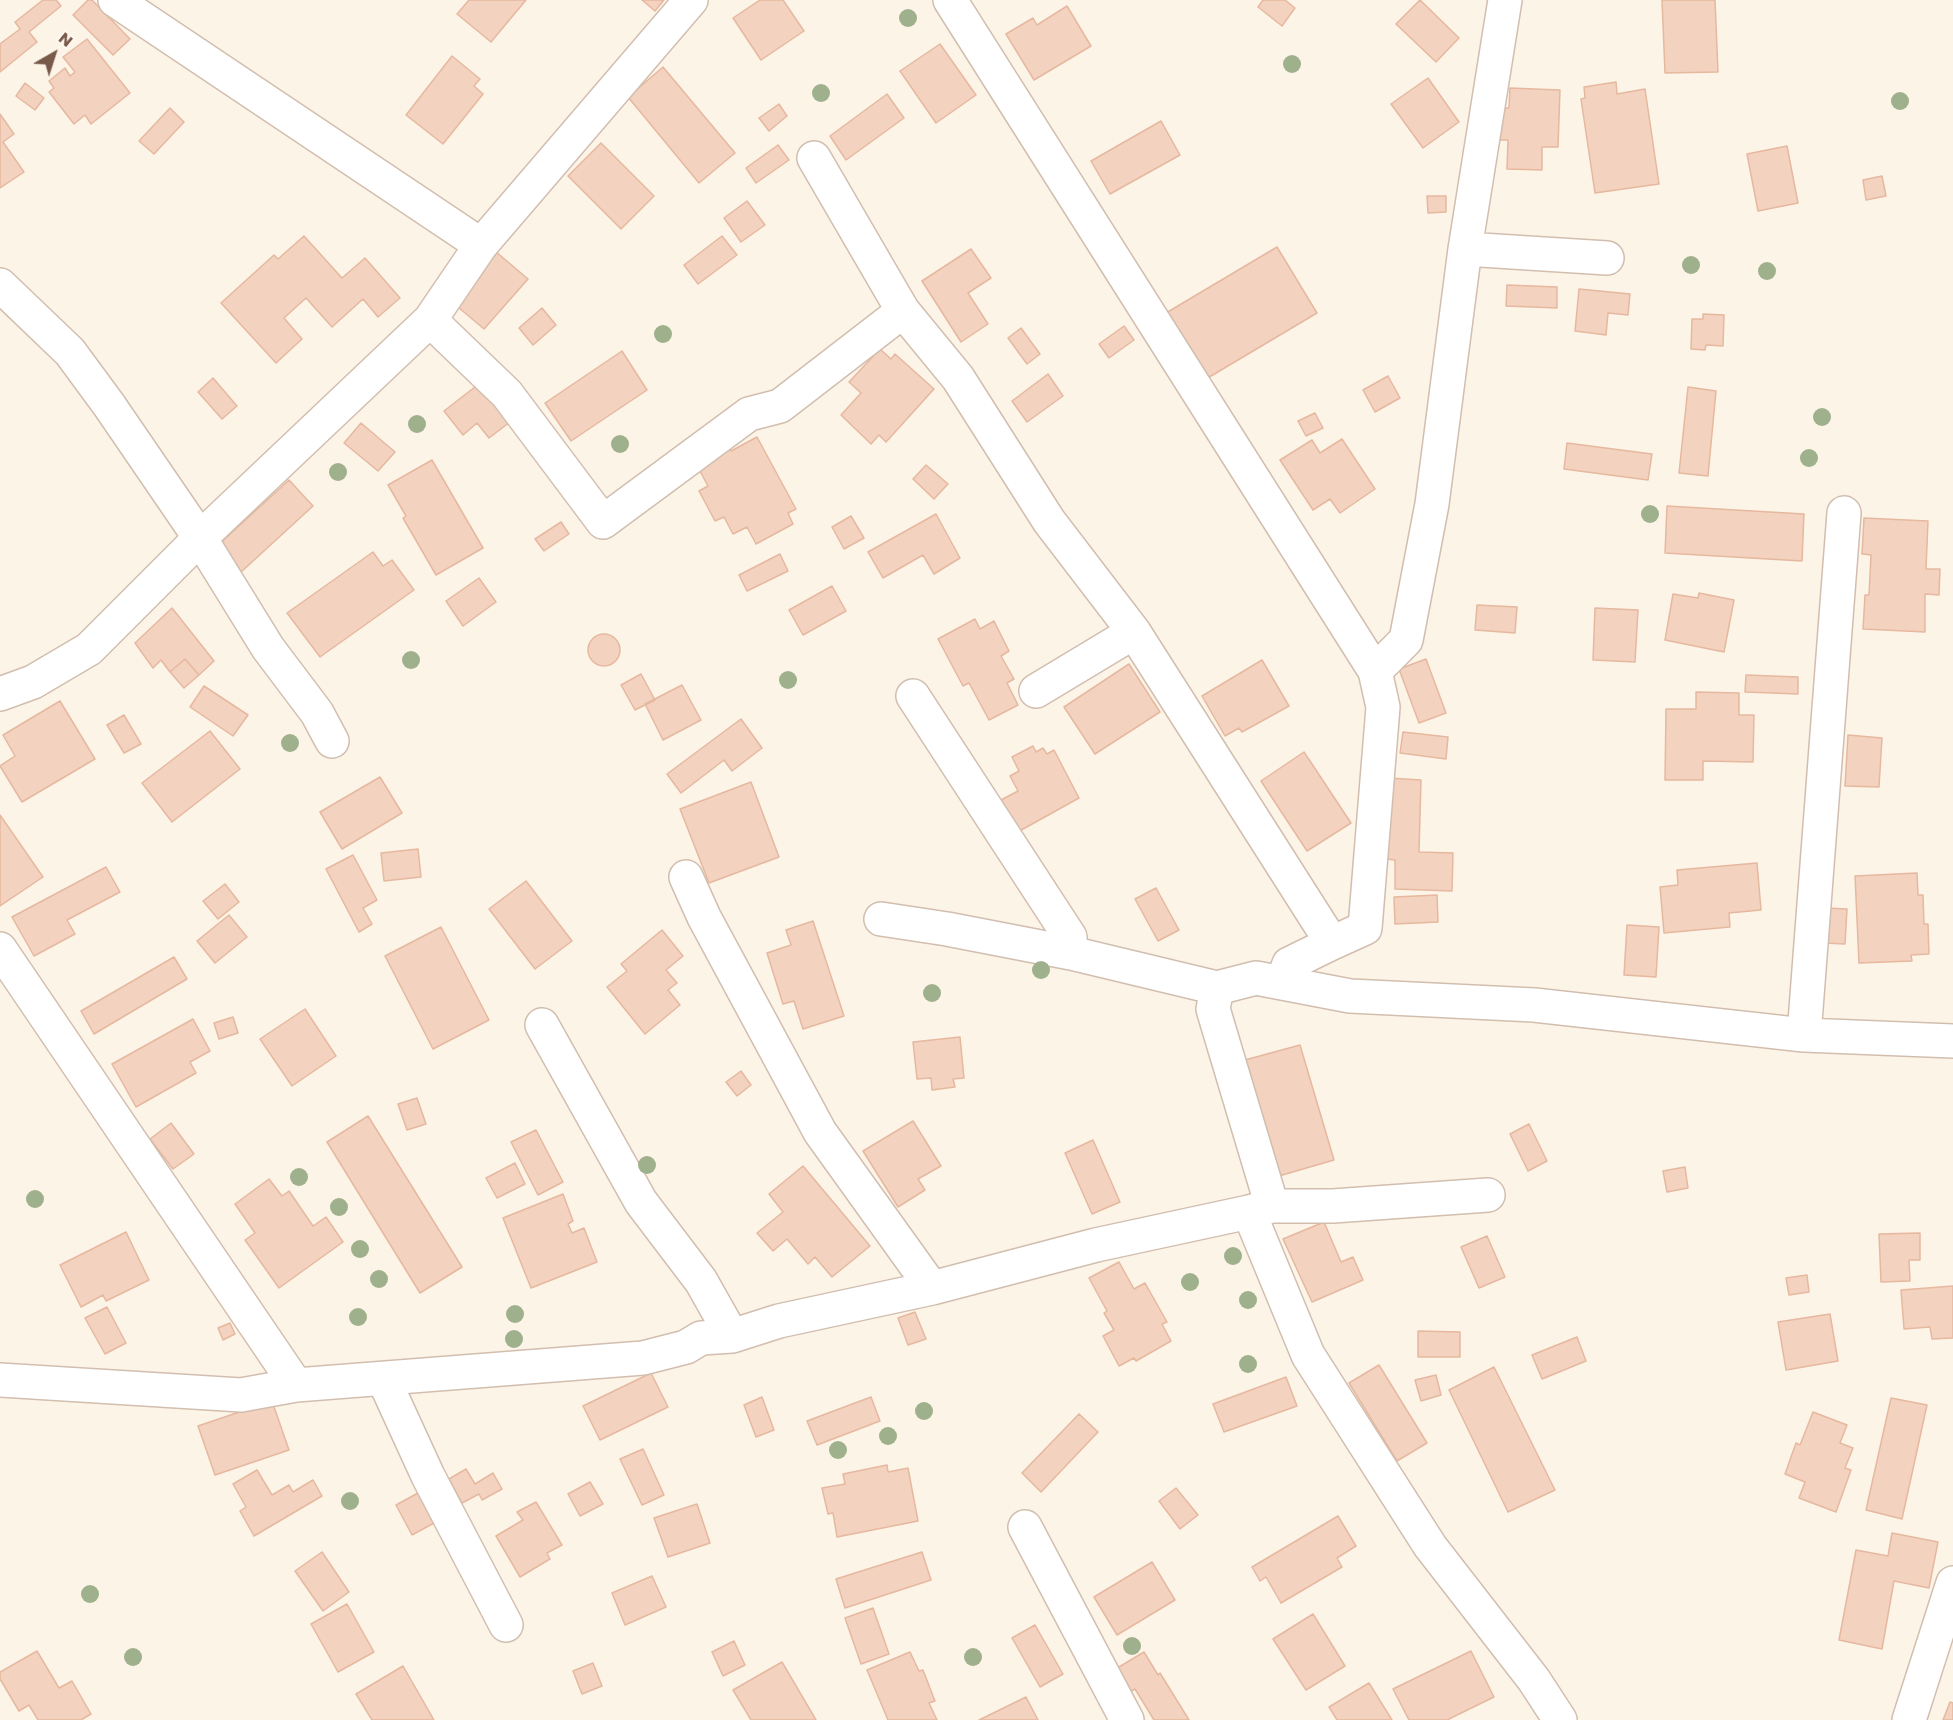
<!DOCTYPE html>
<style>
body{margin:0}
#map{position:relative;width:1953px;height:1720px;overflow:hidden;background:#fdf4e8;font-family:Poppins,sans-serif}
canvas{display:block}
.north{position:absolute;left:24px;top:24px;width:60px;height:60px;-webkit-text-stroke:4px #fff8ef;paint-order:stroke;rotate:39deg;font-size:16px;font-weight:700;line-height:24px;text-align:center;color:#785a4b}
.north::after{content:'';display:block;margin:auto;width:21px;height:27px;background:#785a4b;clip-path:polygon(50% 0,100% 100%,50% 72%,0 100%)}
</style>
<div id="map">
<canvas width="1953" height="1720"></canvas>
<div class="north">N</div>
</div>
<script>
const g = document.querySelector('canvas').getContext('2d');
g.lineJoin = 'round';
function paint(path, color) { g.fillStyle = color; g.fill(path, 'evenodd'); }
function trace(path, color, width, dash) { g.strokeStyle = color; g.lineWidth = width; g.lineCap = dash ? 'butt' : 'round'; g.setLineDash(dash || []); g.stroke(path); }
const building = new Path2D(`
 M43 0H56L61 6 29 32 37 42 0 72V44L20 29 15 22Z
 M88 0H92L130 39 113 55 73 15Z
 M469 0H526L491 42 457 14Z
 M642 0H664L655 11Z
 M760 0H783L804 31 761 60 733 18Z
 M1263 0H1285L1295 8 1282 26 1258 7Z
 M1420 0 1459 38 1436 62 1396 24Z
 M1662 0H1715L1718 72 1665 73Z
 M1067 6 1091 46 1034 80 1006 34 1033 18 1037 25Z
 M87 39 130 93 91 124 85 115 74 124 49 92 54 88 49 81 65 68 70 76 75 72 63 57Z
 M940 44 976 95 936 123 900 71Z
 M452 56 480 79 474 86 483 94 443 144 406 115Z
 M663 67 735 153 699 183 628 97Z
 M1428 78 1459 122 1423 148 1391 104Z
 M1616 82 1617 94 1645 89 1659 184 1595 193 1581 99 1585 98 1584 87Z
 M25 83 44 98 35 110 16 96Z
 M1510 88 1560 90 1558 147H1542V170L1507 169 1508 140H1498L1499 108H1509Z
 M887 94 904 118 846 160 830 136Z
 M779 104 787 116 769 131 759 118Z
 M170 108 184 122 154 154 139 141Z
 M0 114 14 134 3 142 24 172 0 188Z
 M1161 121 1180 155 1110 194 1091 161Z
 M601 143 654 196 621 229 568 176Z
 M778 145 789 160 756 183 746 168Z
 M1787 146 1798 203 1758 211 1747 154Z
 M1882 176 1886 196 1866 200 1863 180Z
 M1427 196H1446V212L1428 213Z
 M747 201 765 225 741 242 724 218Z
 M304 236 342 278 365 258 400 298 378 317 363 299 332 327 306 298 284 318 302 339 276 363 221 303 274 255 278 259Z
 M722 236 737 255 698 284 684 265Z
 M1277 247 1317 313 1206 379 1166 313Z
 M971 249 991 278 968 293 988 324 961 342 922 281Z
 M495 251 528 279 484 329 452 302Z
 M1507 285 1557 287V308L1506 306Z
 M1579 289 1630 294 1628 315 1608 313 1606 335 1575 331Z
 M542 308 556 325 533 345 519 328Z
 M1703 314 1724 315 1723 346 1706 345 1705 350 1691 349 1692 319H1703Z
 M1124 326 1134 340 1109 358 1099 344Z
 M1021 328 1040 354 1027 364 1008 338Z
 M880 349 891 359 895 354 934 389 886 442 879 435 871 444 841 415 861 393 849 382Z
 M622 351 647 390 571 441 545 403Z
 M1048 374 1063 396 1027 422 1012 401Z
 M1388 376 1400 398 1375 412 1363 390Z
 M213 378 237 406 222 419 198 392Z
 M480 383 510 422 489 438 477 423 463 435 444 411Z
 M1688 387 1716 391 1708 476 1679 473Z
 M1315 413 1323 428 1306 436 1298 421Z
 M361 423 395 452 378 471 344 443Z
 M757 437 796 509 788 513 793 524 756 544 747 527 733 534 724 517 715 521 699 491 708 486 695 462 728 445 731 451Z
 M1342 439 1375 489 1340 513 1330 499 1313 510 1280 460 1312 440 1320 453Z
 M1567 443 1652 454 1648 480 1564 469Z
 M432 460 483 548 436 575 403 518 406 516 388 485Z
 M926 465 948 484 934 499 913 479Z
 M289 480 313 506 240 573 216 547Z
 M1667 506 1804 514 1802 561 1665 553Z
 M936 514 960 558 934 574 923 555 883 578 868 552Z
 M851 516 864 538 844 549 832 527Z
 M1864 518 1928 521 1926 569H1940L1939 595 1925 594V632L1863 629 1865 595H1869L1871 555 1862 554Z
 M561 522 569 534 544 551 535 539Z
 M373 552 383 566 392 560 414 590 320 657 287 613Z
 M780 554 788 571 747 591 739 575Z
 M479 578 496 602 463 626 446 601Z
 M832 586 846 611 803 635 789 610Z
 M1699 593 1734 600 1724 652 1665 640 1673 594 1698 598Z
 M1477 605 1517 607 1515 633 1475 630Z
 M172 608 214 661 199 675 185 659 170 672 161 660 153 668 135 643Z
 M1595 608 1638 610 1635 662 1593 660Z
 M975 619 980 629 994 621 1009 651 1001 656 1014 679 1007 683 1018 705 989 720 969 683 963 686 938 639Z
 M588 650a16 16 0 1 1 32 0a16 16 0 1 1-32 0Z
 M185 659 199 675 184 688 170 672Z
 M1426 659 1446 713 1419 723 1399 669Z
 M1262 660 1289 706 1242 732 1239 728 1225 736 1202 696Z
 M1129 664 1160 712 1095 754 1064 707Z
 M641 674 655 700 635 710 621 685Z
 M1746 675 1798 677V694L1745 692Z
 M682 685 701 720 663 740 645 704Z
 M204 686 248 715 233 736 190 707Z
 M1696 692 1739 693V715H1754L1753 762 1703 761V780H1665L1666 709H1696Z
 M60 701 95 759 22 802 0 766 15 756 3 735Z
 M124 715 141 744 124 753 107 725Z
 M741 719 762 748 732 771 724 760 681 793 667 774Z
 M210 731 240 769 172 822 142 783Z
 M1403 732 1448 737 1446 759 1400 753Z
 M1848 735 1882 738 1879 787 1845 786Z
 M1033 746 1036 752 1043 748 1047 754 1054 750 1079 798 1016 833 999 801 1018 791 1010 776 1019 771 1012 757Z
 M1304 752 1351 823 1307 851 1261 781Z
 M380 777 402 813 342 849 320 812Z
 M1389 778 1421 780 1419 852 1453 853 1452 891 1395 889V860L1386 859Z
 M751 782 779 857 709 883 680 809Z
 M0 815 43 877 0 906Z
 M418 849 421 877 384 881 381 853Z
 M353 855 377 900 363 908 372 924 359 932 326 869Z
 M1757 863 1761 910 1729 913 1730 927 1664 933 1660 887 1678 885 1677 870Z
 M106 867 120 892 67 920 75 934 34 956 12 917Z
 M1917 873 1918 895H1923L1924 924H1928L1929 954 1911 955 1912 961 1859 963 1855 876Z
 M526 881 572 941 535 969 489 909Z
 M225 884 239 902 218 919 203 901Z
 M1156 888 1179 930 1158 941 1135 899Z
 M1437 895 1438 922 1395 924 1394 897Z
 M1826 908 1847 909 1845 944 1824 943Z
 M229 915 247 937 215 963 197 941Z
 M813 921 844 1016 803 1029 794 1001 783 1004 767 953 791 945 786 930Z
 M1627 925 1659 927 1656 977 1624 975Z
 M441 927 489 1020 433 1049 385 956Z
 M662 930 683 956 666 970 677 983 668 990 680 1005 645 1034 607 987 627 971 621 964Z
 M174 957 187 979 94 1034 81 1011Z
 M305 1009 336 1056 292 1086 260 1039Z
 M233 1017 238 1033 219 1039 214 1023Z
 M193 1019 210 1051 190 1062 196 1073 136 1107 112 1064Z
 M960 1037 964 1078 953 1079 955 1087 932 1090 931 1078 917 1079 913 1042Z
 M1300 1045 1334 1160 1279 1176 1245 1060Z
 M741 1071 751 1085 737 1096 726 1082Z
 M417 1098 426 1124 407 1130 398 1104Z
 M368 1116 462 1267 420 1293 327 1142Z
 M913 1121 941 1166 918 1179 925 1190 898 1207 863 1151Z
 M171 1123 194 1154 173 1169 150 1139Z
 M1529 1124 1547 1161 1528 1171 1510 1134Z
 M536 1130 563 1182 538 1195 511 1142Z
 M1093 1140 1120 1202 1092 1214 1065 1153Z
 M515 1163 525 1184 497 1198 486 1178Z
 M803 1166 870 1246 832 1277 815 1257 808 1264 787 1239 773 1251 757 1233 783 1212 769 1194Z
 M1685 1167 1688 1188 1667 1192 1663 1171Z
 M269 1179 282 1196 289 1191 313 1226 326 1217 343 1242 279 1288 245 1240 255 1233 235 1204Z
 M563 1194 573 1221 568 1224 572 1233 584 1228 597 1262 531 1288 503 1218Z
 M1324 1222 1341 1262 1353 1257 1363 1280 1312 1302 1283 1239Z
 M126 1232 149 1280 106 1301 103 1295 81 1307 60 1265Z
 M1920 1233V1260H1909L1910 1281 1881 1282 1879 1234Z
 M1487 1236 1505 1277 1479 1288 1461 1247Z
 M1119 1262 1134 1289 1145 1283 1167 1322 1162 1324 1171 1341 1136 1361 1134 1358 1119 1366 1103 1336 1114 1330 1104 1313 1107 1311 1089 1278Z
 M1807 1275 1809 1292 1789 1295 1786 1278Z
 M1953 1286V1338L1932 1339 1930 1327 1904 1329 1901 1290Z
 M107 1307 126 1343 105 1354 85 1318Z
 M915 1312 926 1339 908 1345 898 1318Z
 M1830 1314 1838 1361 1786 1370 1778 1322Z
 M230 1323 235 1334 223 1340 218 1328Z
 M1418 1331 1460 1332V1357H1418Z
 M1577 1337 1586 1361 1542 1379 1532 1355Z
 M1379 1365 1427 1443 1397 1461 1349 1383Z
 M1494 1367 1555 1490 1508 1512 1449 1390Z
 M651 1373 668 1407 600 1440 583 1406Z
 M1436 1375 1441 1395 1421 1401 1415 1380Z
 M1286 1377 1297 1406 1224 1432 1213 1404Z
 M762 1397 774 1430 756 1437 744 1405Z
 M871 1397 880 1421 817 1445 807 1421Z
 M1891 1398 1927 1405 1902 1519 1866 1510Z
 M272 1401 289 1450 215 1475 198 1426Z
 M1813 1412 1847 1425 1840 1443 1853 1448 1845 1468 1851 1470 1836 1512 1799 1498 1805 1482 1785 1474 1796 1443 1800 1445Z
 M1079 1414 1098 1432 1041 1492 1022 1473Z
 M643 1449 664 1495 642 1505 620 1459Z
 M887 1465 888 1472 908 1468 918 1521 837 1537 833 1513 828 1514 822 1488 845 1484 843 1474Z
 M466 1469 475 1484 493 1473 502 1489 482 1500 479 1494 462 1503 449 1479Z
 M257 1470 272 1495 289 1485 293 1492 313 1480 322 1496 254 1536 240 1511 246 1507 233 1484Z
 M590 1482 603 1504 580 1516 568 1494Z
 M1176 1488 1198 1515 1180 1529 1159 1501Z
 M418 1493 434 1523 412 1535 396 1505Z
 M536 1502 562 1545 547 1553 550 1559 520 1577 496 1536 523 1520 517 1512Z
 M697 1504 710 1543 668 1557 654 1518Z
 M1338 1516 1356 1546 1337 1558 1342 1567 1281 1603 1266 1577 1260 1581 1252 1567Z
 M1892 1533 1938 1542 1929 1588 1894 1581 1882 1649 1839 1640 1856 1550 1888 1556Z
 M322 1552 349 1592 323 1611 295 1571Z
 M922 1552 931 1580 845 1608 836 1579Z
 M1152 1562 1175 1600 1117 1635 1094 1597Z
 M652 1576 666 1607 625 1625 612 1593Z
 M347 1604 374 1652 338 1672 311 1624Z
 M873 1608 889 1654 861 1664 845 1618Z
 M1313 1614 1345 1666 1306 1690 1273 1639Z
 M1035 1625 1063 1674 1040 1687 1012 1638Z
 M734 1641 745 1665 723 1676 712 1652Z
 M37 1651 59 1688 72 1681 91 1714 81 1720H38L29 1705 19 1711 0 1679V1672Z
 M1471 1651 1494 1697 1447 1720H1409L1393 1689Z
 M910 1652 919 1671 923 1670 935 1701 929 1703 937 1720H888L867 1670Z
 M1144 1652 1158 1675 1160 1673 1189 1720H1154L1135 1689 1128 1693 1114 1670Z
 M782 1662 816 1720H751L733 1690Z
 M593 1663 602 1686 582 1694 573 1671Z
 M403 1666 434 1720H372L356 1694Z
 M1369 1683 1392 1720H1337L1329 1707Z
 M1026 1697 1038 1720H979Z
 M1950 1702 1953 1703V1720H1943Z`);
paint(building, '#f3d2bf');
trace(building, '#e6b89f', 1.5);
const minor = new Path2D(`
 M115 0 481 245
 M950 0 1375 671 1383 707 1365 928 1332 943
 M814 158 903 311 958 378 1049 521 1134 632 1332 943 1289 964 1282 982
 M1465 249 1607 258
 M0 285 70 352 109 405 200 538 268 648 317 713 332 741
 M430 320 507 394 603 522 749 414 780 406 903 311
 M1375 671 1406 640 1432 504 1465 249 1505 0
 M1036 691 1134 632
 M0 694 33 682 89 649 200 538 430 320 481 245 691 0
 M913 696 1070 937 1071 953
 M686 877 704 917 820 1132 932 1288
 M881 919 947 929 1071 953 1217 988 1256 978 1350 996 1534 1005 1804 1035 1953 1041
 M0 949 296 1385
 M1217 988 1213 1009 1272 1206 1249 1212
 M542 1025 641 1202 701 1281 732 1336
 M1804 1035 1844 513
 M1272 1206H1333L1488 1195
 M0 1380 241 1395 296 1385 643 1358 686 1347 701 1338 732 1336 779 1321 932 1288 1096 1245 1249 1212 1308 1355 1430 1546 1534 1680 1560 1720
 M384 1380 428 1476 506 1625
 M1025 1527 1127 1720
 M1909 1720 1953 1583`);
trace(minor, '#d2beaf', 36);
trace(minor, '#fff', 33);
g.fillStyle = '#9fb08c';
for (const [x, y] of [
 [908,18],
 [1292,64],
 [821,93],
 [1900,101],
 [1691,265],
 [1767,271],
 [663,334],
 [1822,417],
 [417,424],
 [620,444],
 [1809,458],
 [338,472],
 [1650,514],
 [411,660],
 [788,680],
 [290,743],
 [1041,970],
 [932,993],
 [647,1165],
 [299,1177],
 [35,1199],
 [339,1207],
 [360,1249],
 [1233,1256],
 [379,1279],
 [1190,1282],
 [1248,1300],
 [515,1314],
 [358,1317],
 [514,1339],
 [1248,1364],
 [924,1411],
 [888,1436],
 [838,1450],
 [350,1501],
 [90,1594],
 [1132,1646],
 [133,1657],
 [973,1657]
]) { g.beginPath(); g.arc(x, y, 9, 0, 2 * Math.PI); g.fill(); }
</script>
